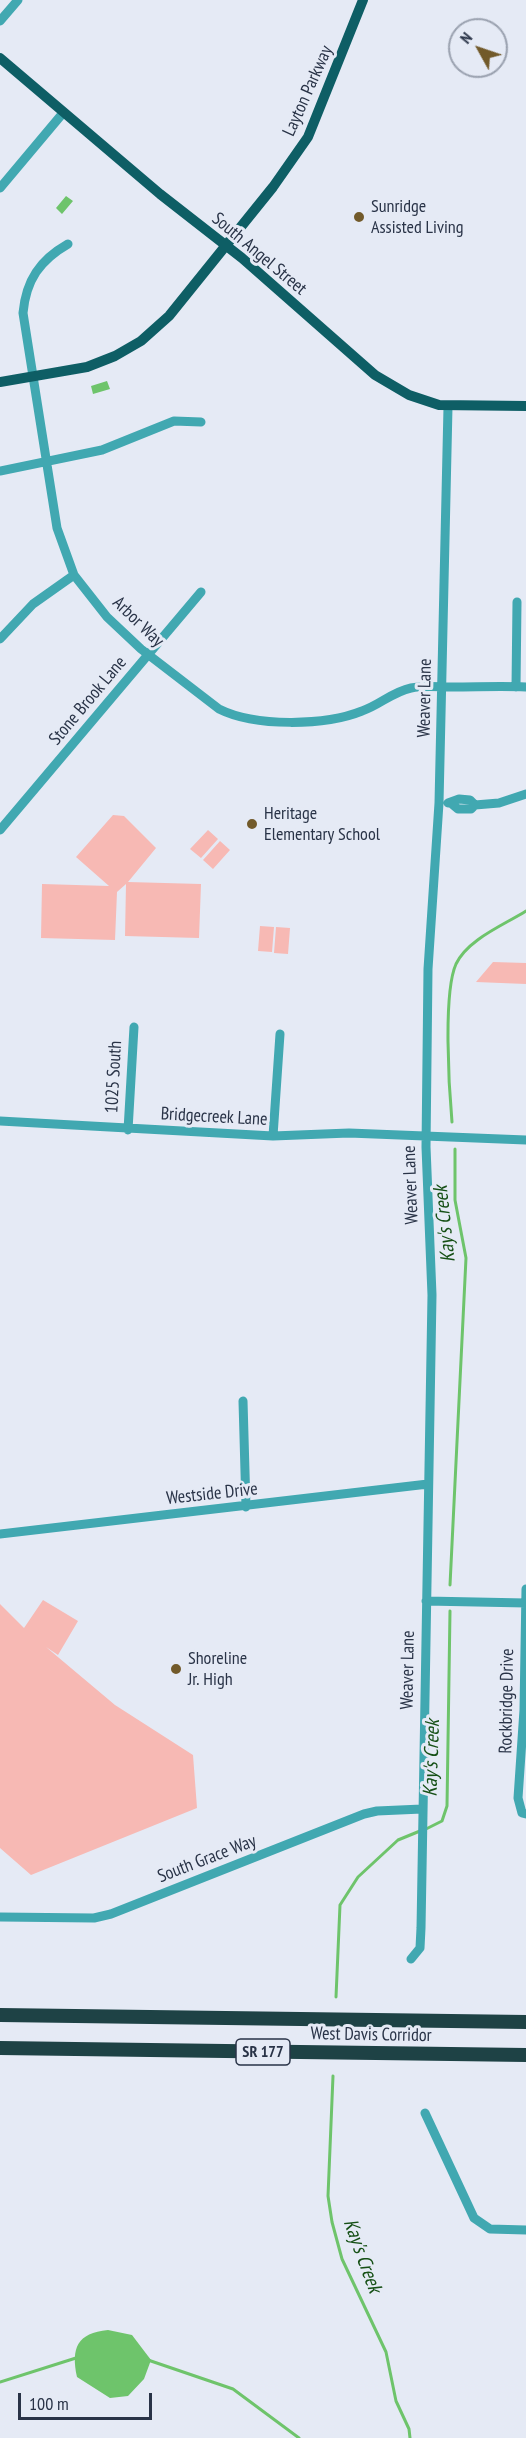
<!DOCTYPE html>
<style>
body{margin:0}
#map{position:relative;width:526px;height:2438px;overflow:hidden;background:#e5eaf5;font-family:"PT Sans Narrow",sans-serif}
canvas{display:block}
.north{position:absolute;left:448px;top:18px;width:60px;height:60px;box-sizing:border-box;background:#e5eaf5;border:2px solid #9aa1af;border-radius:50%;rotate:310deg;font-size:16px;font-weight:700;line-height:24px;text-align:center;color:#293347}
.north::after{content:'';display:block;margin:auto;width:21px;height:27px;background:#725a2a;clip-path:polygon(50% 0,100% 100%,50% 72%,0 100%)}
.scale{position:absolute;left:18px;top:2393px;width:134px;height:27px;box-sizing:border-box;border:3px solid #293347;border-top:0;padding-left:8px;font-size:18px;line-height:21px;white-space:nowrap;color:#293347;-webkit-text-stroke:4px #e5eaf5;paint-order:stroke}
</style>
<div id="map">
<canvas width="526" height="2438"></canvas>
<div class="north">N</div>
<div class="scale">100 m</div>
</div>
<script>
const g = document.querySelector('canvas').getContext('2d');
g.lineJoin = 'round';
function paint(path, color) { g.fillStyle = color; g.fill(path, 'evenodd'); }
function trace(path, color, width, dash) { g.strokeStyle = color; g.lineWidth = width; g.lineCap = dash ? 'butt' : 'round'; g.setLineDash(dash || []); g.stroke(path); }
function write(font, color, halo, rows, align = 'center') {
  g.font = font + ' "PT Sans Narrow",sans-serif'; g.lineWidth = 6; g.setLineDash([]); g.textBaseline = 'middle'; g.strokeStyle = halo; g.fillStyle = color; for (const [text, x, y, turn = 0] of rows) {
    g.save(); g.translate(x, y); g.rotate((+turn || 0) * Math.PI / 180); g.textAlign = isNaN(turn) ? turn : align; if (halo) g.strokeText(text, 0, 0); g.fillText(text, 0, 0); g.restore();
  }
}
paint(new Path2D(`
 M113 815 124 816 156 848 128 882 201 884 199 938 125 936 126 884 117 892 115 940 41 938 42 884 109 886 76 857Z
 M208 830 218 839 201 858 190 849Z
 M220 841 230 850 213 869 203 860Z
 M260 926 274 927 272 952 258 951Z
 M276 927 290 928 288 954 274 953Z
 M493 962 526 963V984L476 982Z
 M43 1600 78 1621 58 1655 46 1647 115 1705 193 1755 197 1808 31 1875 0 1848V1604L24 1628Z`), '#f7b9b4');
paint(new Path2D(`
 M66 196 73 201 62 214 56 208Z
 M107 381 110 389 93 394 91 386Z
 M108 2330 132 2335 151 2360 144 2379 128 2396 110 2398 77 2377C71 2348 77 2333 108 2330Z`), '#6ec46b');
trace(new Path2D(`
 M452 1122C449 1089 443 993 456 964 468 939 504 925 526 911
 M450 1585 466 1258 455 1200V1149
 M426 1829 442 1821 447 1806 450 1611
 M336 1997 340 1905 358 1877 398 1840 420 1831
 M333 2076 328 2196 332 2222 342 2259 386 2352 396 2401 409 2429 410 2438
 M148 2360 233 2389 299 2438
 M0 2382 76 2358`), '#6ec46b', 3);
trace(new Path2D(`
 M0 21 18 0
 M0 188 63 113
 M68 244C40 260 26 280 23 313L57 528 74 575 107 617 141 649 219 709C255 727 325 726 362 711 380 705 392 692 411 688 424 685 439 687 453 687 477 687 502 686 526 687
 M0 471 102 450 174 421 201 422
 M0 639 33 604 74 575
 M516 687 517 602
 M448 803 459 799 470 800 475 805
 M452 804 458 809H471L475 805 499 803 526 794
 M0 830 201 592
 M0 1121 273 1136 349 1133 526 1140
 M128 1130 134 1027
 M273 1136 280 1034
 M243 1401 246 1507
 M0 1534 428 1484
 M526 1589 524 1710 518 1798 522 1813 526 1814
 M426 1601 526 1603
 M0 1917 94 1918 111 1914 364 1814 377 1811 422 1809
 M411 1959 420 1948 421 1928 432 1295 426 1147 428 969 439 803 448 407
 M425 2113 474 2218 490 2229 526 2230`), '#41a8b1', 9);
trace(new Path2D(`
 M0 58 160 194 242 258 375 375 409 395 439 405 526 406
 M0 382 87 367 115 356 141 341 169 316 273 187 308 137 363 0`), '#0e5e65', 10);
trace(new Path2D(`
 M0 2015 526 2022
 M0 2048 526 2055`), '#1e4245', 14);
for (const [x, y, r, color] of [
 [359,217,6,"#725a2a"],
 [252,824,6,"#725a2a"],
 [176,1669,6,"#725a2a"]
]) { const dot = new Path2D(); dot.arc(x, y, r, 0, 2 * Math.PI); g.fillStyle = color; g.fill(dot); trace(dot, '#e5eaf5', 2); }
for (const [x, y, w] of [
 [263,2052,54]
]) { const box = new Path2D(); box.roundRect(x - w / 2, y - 13, w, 26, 4.5); g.fillStyle = '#e5eaf5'; g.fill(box); trace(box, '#293347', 1.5); }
write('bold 16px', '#293347', null, [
 ["SR 177",263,2052]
]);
write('18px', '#293347', '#e5eaf5', [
 ["Layton Parkway",308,91,-66],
 ["South Angel Street",259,254,40],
 ["Arbor Way",138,622,44],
 ["Weaver Lane",425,698,-89],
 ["Stone Brook Lane",88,701,-50],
 ["1025 South",114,1077,-87],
 ["Bridgecreek Lane",214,1117,3],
 ["Weaver Lane",411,1185,-92],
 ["Westside Drive",212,1494,-6],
 ["Weaver Lane",408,1670,-89],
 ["Rockbridge Drive",507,1701,-89],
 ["South Grace Way",207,1859,-21],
 ["West Davis Corridor",371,2035,1]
]);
write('18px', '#293347', '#e5eaf5', [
 ["Sunridge",371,207],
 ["Assisted Living",371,228],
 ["Heritage",264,814],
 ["Elementary School",264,835],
 ["Shoreline",188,1659],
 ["Jr. High",188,1680]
], 'left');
write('italic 20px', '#165016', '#e5eaf5', [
 ["Kay's Creek",445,1224,-96],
 ["Kay's Creek",432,1758,-88],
 ["Kay's Creek",362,2256,70]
]);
</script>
